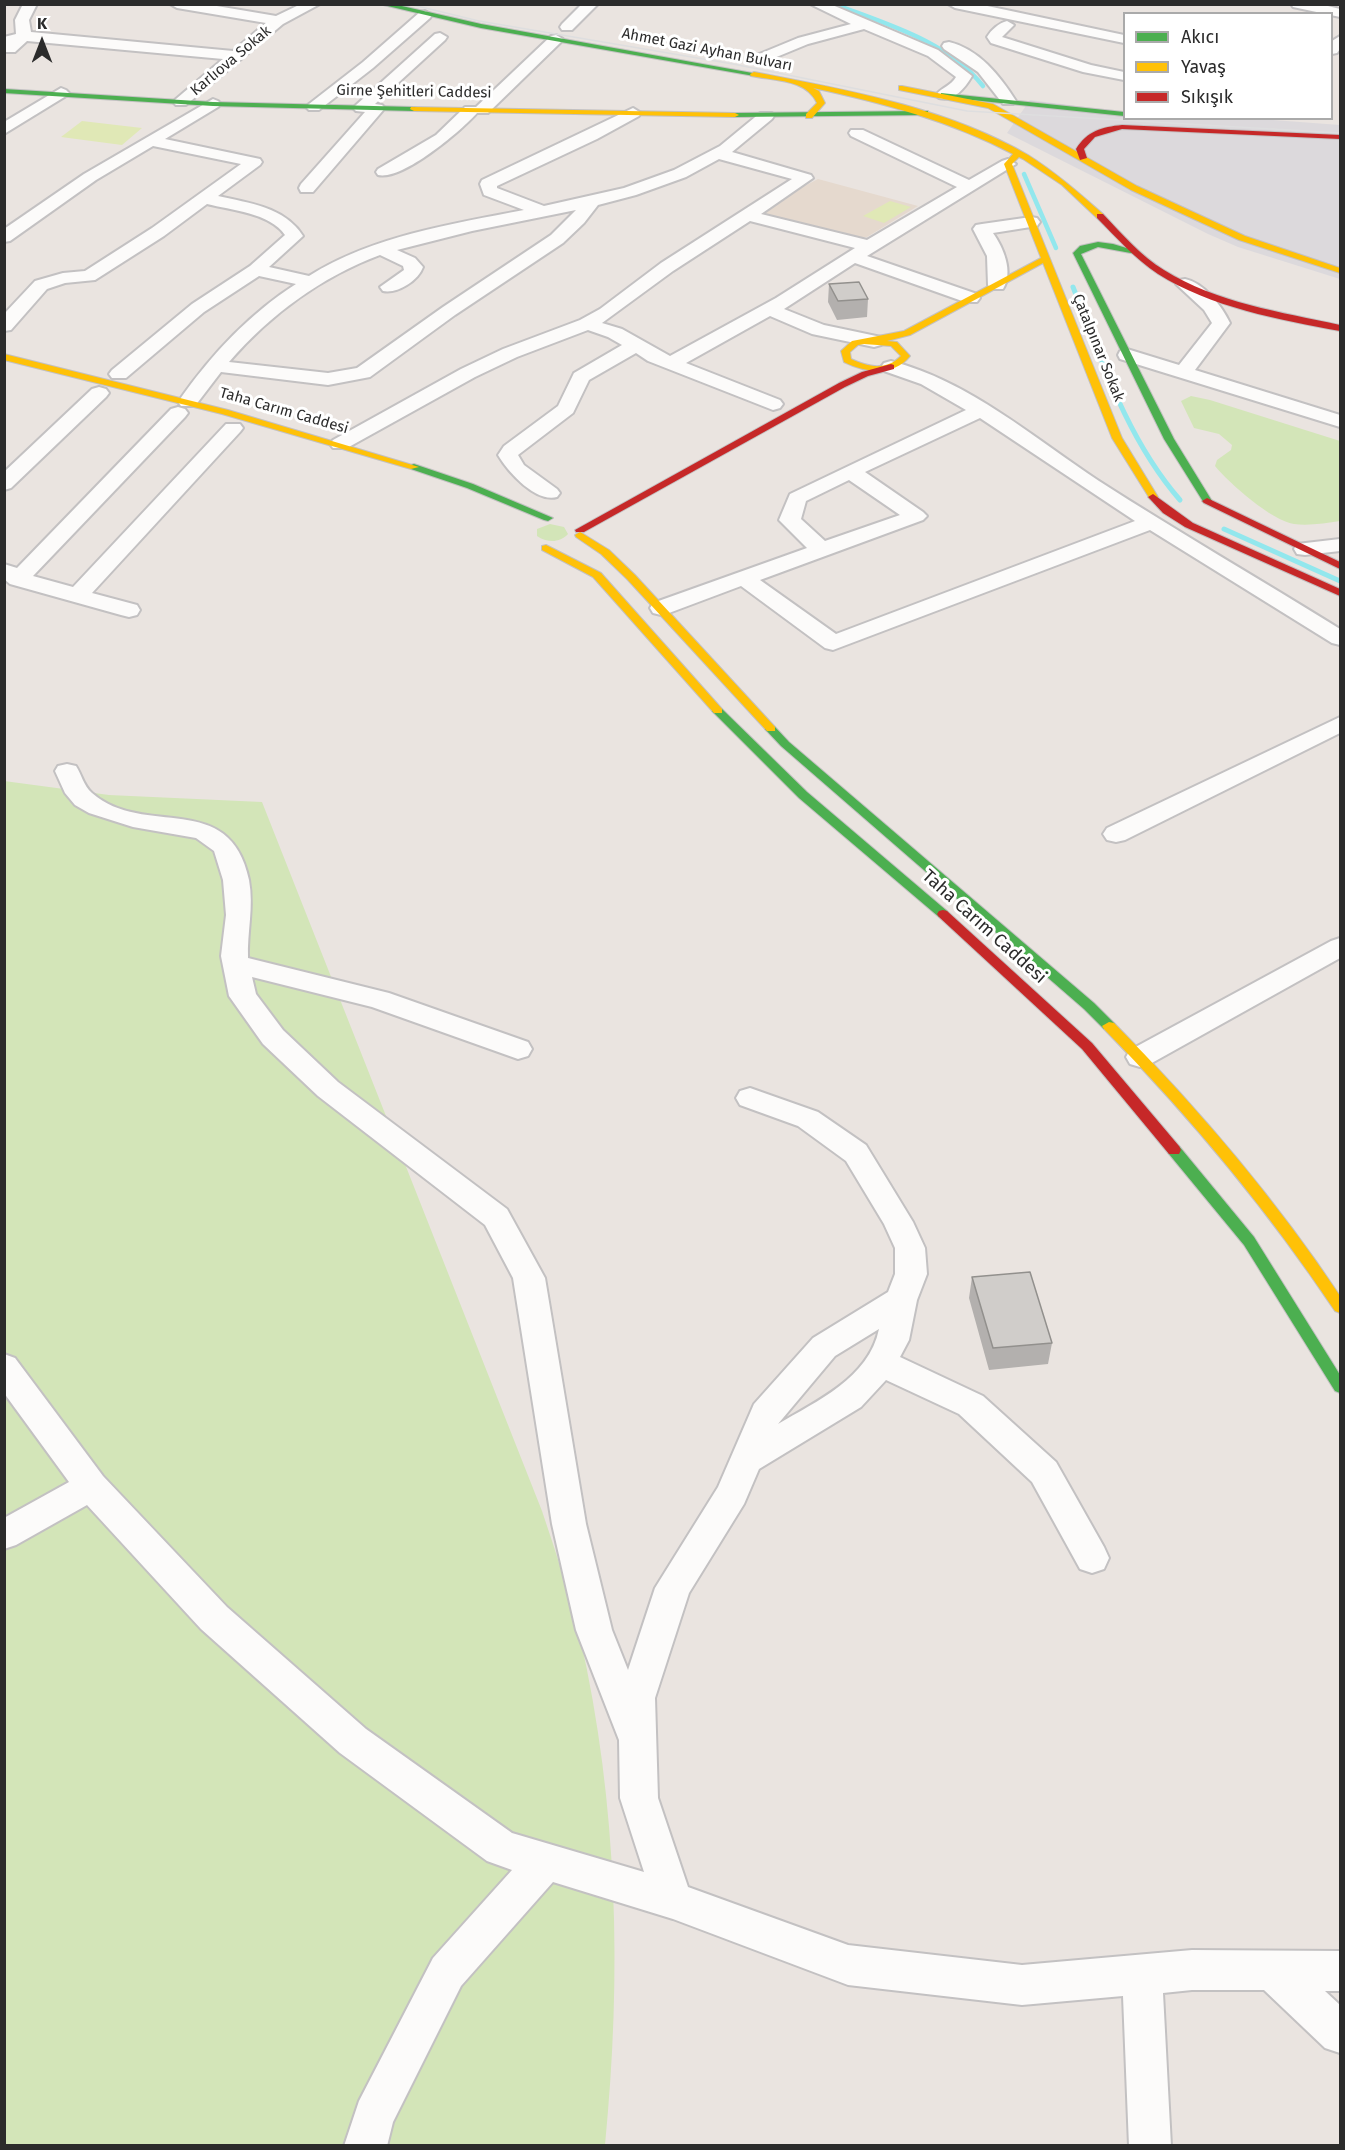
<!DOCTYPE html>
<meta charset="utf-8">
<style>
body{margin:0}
#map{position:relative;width:1345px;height:2150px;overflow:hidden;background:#eae4e0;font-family:"Fira Sans",sans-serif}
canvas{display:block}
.frame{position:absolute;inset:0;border:6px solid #2b2b2b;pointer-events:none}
.legend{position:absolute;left:1123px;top:12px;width:210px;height:108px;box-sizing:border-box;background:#fff;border:2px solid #aaa;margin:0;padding:8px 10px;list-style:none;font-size:18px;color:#2b2b2b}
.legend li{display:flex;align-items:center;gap:12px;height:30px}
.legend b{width:30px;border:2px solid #aaa}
.north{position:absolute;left:12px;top:12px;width:60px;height:60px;-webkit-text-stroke:4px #fff;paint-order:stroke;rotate:0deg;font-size:16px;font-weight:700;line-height:24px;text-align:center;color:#2b2b2b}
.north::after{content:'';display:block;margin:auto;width:21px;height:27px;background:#2b2b2b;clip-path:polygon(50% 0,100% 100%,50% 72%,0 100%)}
</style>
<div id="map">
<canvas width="1345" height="2150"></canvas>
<div class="frame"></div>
<ul class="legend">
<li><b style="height:8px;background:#4caf50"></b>Akıcı</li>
<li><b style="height:8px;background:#ffc107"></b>Yavaş</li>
<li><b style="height:8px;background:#c62828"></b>Sıkışık</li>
</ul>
<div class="north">K</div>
</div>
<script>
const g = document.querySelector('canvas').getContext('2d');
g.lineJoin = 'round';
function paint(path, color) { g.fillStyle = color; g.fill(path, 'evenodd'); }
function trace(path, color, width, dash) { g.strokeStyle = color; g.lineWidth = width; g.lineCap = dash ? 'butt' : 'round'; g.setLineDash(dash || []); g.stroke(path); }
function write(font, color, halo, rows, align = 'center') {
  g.font = font + ' "Fira Sans",sans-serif'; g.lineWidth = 6; g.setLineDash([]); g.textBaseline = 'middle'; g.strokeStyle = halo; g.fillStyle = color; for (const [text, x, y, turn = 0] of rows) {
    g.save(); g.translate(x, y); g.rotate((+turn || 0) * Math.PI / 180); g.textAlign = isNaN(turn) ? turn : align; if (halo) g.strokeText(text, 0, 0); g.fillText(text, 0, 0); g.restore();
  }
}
paint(new Path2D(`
 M1030 100 1124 112V118H1246L1340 125V279L1238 247 1208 234 1007 133Z`), '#dcd9dc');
paint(new Path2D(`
 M818 179 918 206 867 237H842L755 212Z`), '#e5d9ce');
paint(new Path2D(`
 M1191 396 1210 400 1340 441V521C1326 523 1309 526 1294 524 1272 521 1229 483 1215 466L1217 460 1231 450 1232 445 1219 434 1194 428 1181 401Z
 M550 524 564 527 568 534C560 543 547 543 537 536V529Z
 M4 781 109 795 262 802 542 1511C556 1553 570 1594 580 1637 618 1805 622 1975 605 2145H5Z`), '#d3e5b8');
paint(new Path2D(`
 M82 121 142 128 122 145 61 137Z
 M890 201 911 207 884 223 863 216Z`), '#e0e8b6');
trace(new Path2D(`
 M834 4C886 24 948 41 983 86
 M1024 174 1056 248`), '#92e7ed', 4.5);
trace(new Path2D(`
 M1073 287C1102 361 1127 439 1180 500
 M1224 529 1340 581`), '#92e7ed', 5);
const street = new Path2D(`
 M23 4H37L29 20 31 32 233 51 266 23 177 8 170 4H205L276 16 301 4H320L283 24 186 105H176L173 102 176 99 223 59 27 41 15 52H5L4 37 16 34 15 20Z
 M582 4H598L572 30H562L560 27 562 24Z
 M810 4H830L938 50 972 76C965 88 954 102 939 98L936 95C942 87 951 86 956 77L928 56 864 29 808 44 762 63H752L750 60 752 57 798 38 851 24Z
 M948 4H978L1124 35V43L955 8Z
 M1291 4H1320L1340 9V17L1293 7Z
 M425 11 432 15 430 18 373 68 319 110H309L306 107 309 104 363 62 420 12Z
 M1007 21 1014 25 1002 37 1091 65 1124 72V80L1083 72 991 43 987 37C991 30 999 23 1007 21Z
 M440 33 447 37 445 40 375 104 382 105 385 108 313 192H301L299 188 301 184 365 112 356 111 353 108 356 105 435 34Z
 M556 35 563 39 561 42 488 113H477C461 131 402 181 378 175L376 172 378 169 436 135 465 107H476L551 36Z
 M1340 36V49L1337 53 1332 54V41Z
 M949 42C979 49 1000 76 1016 101L1013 104H1003L978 72 944 49 942 46 944 43Z
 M61 88 66 90 69 93 66 96 4 134V122Z
 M213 99 218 101 221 104 218 107 165 139 260 159 262 162 260 165 218 196C249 203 285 207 303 236L269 267 309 276C372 236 452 224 524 210L484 195 480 184 482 180 633 108 641 113 639 116 597 139 497 186V188L544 206 624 188 674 170 720 146 760 113H772L774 116 772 119 732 152 811 175 813 178 761 214 867 240 957 187 851 136 849 133 851 130H863L969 180 1002 161 1008 159 1016 164 867 256 977 294 980 298 977 302H965L855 263 784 309 824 325 881 337 883 341 881 345 874 347 812 334 770 316 686 363 780 400 783 404 780 408 773 410 648 361 636 353 589 380 573 413 518 455 524 465 557 489 560 493 557 497C536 503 508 472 498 455L504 446 558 406 574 373 622 345 608 337 588 330 517 357 475 377 347 448H333L330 444 333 440 461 369 503 349 580 320 600 309 661 263 792 179 719 159 686 177 636 195 598 205 584 223 563 243 455 315 370 377 328 385 221 372 195 406H181L178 402C210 356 249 314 296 284L259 276 204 312 126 378H112L109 374 112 370 192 304 250 266 285 235C270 213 231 210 207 204L164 236 95 280 65 283 47 289 11 330 4 331V314L35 281 63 273 85 271 152 228 241 164 153 146 96 180 10 241 4 242V229L84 174ZM576 210 551 235 443 307 357 368 328 373 229 362C270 315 321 277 380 255L403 266 404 270 380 287 383 291C397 294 418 281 423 267L415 258 397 250 472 231ZM750 221 855 248 776 298 670 356 622 329 602 323 673 271Z
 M1031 217 1037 218 1040 222 1037 226 993 233C1003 247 1014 272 1003 289H991L988 285 987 256 973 229 976 225 982 224Z
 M1185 279C1204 283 1222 306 1230 323L1195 370 1340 415V427L1120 359 1118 355 1120 351 1127 349 1179 365 1212 323 1204 310 1176 284 1179 280Z
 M891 361C969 381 1034 438 1099 481 1178 532 1260 579 1340 629V645L1332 643 1150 530 833 650 825 648 741 586 669 613 661 615 653 613 650 608 653 603 807 548 779 520 790 494 966 410 921 384 884 371 881 367 884 363ZM980 418 1135 521 836 634 760 580 923 520 927 516 923 512 865 472ZM849 480 900 515 825 541 801 519 806 501Z
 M99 387 106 389 109 393 106 397 11 488 4 490V472L92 389Z
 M178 407 185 409 188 413 185 417 33 576 73 587 226 424H240L243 428 240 432 92 593 137 605 140 610 137 615 129 617 121 615 10 584 4 579V564L17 568 171 409Z
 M1340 539V551L1305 555 1297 554 1294 549 1297 544Z
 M1340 717V733L1125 840 1116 842 1107 840 1103 834 1107 828Z
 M67 764 76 766C82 775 83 785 92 793 144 839 230 788 249 880 254 907 247 932 248 958L389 993 528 1042 532 1049 528 1056 518 1059 372 1007 252 977 256 994 283 1030 338 1082 507 1209 545 1278 586 1524 612 1630 628 1670 655 1588 718 1487 754 1404 813 1338 888 1292 895 1274V1248L884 1224 846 1161 798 1126 740 1105 736 1098 740 1091 750 1088 818 1112 866 1145 913 1222 925 1248 927 1274 917 1300 909 1340 900 1357 983 1396 1056 1462 1104 1547 1109 1558 1104 1569 1092 1573 1080 1569 1032 1482 959 1414 886 1380 861 1407 759 1469 744 1504 689 1593 655 1698 658 1798 688 1887 848 1945 1022 1965 1192 1950 1340 1951V1991H1325L1340 2005V2053L1325 2048 1264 1990H1192L1163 1993 1171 2146H1129L1123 1996 1022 2005 848 1985 673 1919 553 1882 461 1986 393 2122 387 2146H344L359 2101 433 1958 512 1870 487 1861 340 1753 201 1629 87 1505 16 1545 4 1549V1518L69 1482 4 1393V1354L15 1358 103 1476 227 1607 366 1729 512 1833 644 1872 620 1798 619 1740 576 1630 552 1524 513 1278 485 1225 318 1096 263 1044 229 996 221 956 226 915 223 880 214 851 196 838 133 827 89 813 75 805 65 793 55 771 58 766ZM879 1329C869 1378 817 1401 778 1424L835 1356Z
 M1340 938V958L1150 1064 1140 1067 1130 1064 1126 1057 1130 1050 1331 941Z`);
const fast = new Path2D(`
 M379 4H393L481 24 758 74 754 76 481 28Z
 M4 89 213 102 414 107 418 109 414 111 213 106 4 93Z
 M941 93 1124 112V116L944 97H941Z
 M925 111H928V115L735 117 731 115 735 113Z
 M1098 242 1113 244 1140 252 1136 254 1098 247 1081 254 1174 439 1212 501 1210 503H1204L1164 439 1073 253 1080 246Z
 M414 464 473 484 553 518 548 521 544 520 467 488 411 469V465Z
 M718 708 722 709 807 792 947 911 949 914 947 917H939L799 798 712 711Z
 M771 726 775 727 789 742 1094 1003 1114 1023 1116 1026 1114 1029H1104L1084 1009 781 746 765 729Z
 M1174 1145 1179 1146 1254 1237 1340 1375V1393L1335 1391 1244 1245 1169 1154 1167 1150 1169 1146Z`);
const slow = new Path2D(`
 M754 72C847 90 945 107 1028 155 1055 172 1079 193 1103 214V218H1097L1062 185 1023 159 1019 157 1012 164 1122 438 1158 497 1156 499H1150L1112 438 1043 263 910 335 887 341 897 342 910 356C893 377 867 373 844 362L841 351 852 341 904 331 1041 258 1004 164 1013 154C950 121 883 103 813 88L819 91 825 103 812 118H806V114L817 103C806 79 775 81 751 76L750 74ZM864 344 891 346 901 356C886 371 868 367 851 359L850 352 858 345Z
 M902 86 993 104 1137 186 1245 236 1340 268V273L1239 240 1131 190 988 108 899 90V86Z
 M411 107 735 113 739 115 735 117 414 111 410 109Z
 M4 354 228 410 419 467 411 469 222 414 4 360Z
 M580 532 609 550 635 575 775 727V731H767L627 579 601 554 576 537 575 535Z
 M546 545 601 573 722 709V713H714L593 577 542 550V546Z
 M1109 1022 1114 1023C1198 1108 1274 1197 1340 1296V1313L1335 1311C1267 1209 1190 1117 1104 1029L1102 1026Z`);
const jam = new Path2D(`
 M1122 125 1340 135V139L1122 129 1095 137 1084 149 1087 158 1080 160 1076 149C1087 131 1102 127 1122 125Z
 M1097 214H1103C1122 234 1141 256 1164 270 1217 303 1281 312 1340 325V331C1280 320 1210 307 1158 274 1135 259 1116 237 1097 218Z
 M891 364 894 365V369L868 376 845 387 584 532H576L575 530 839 383 862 372Z
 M1153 494 1193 523 1340 589V596L1185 527 1163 513 1150 499 1148 497Z
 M1207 498 1340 562V569L1204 503 1202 501Z
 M943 910 947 911 1092 1043 1179 1146 1181 1150 1179 1154H1169L1082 1049 939 917 937 914 939 911Z`);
trace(street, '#c3c1c2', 4);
trace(fast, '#c3c1c2', 2);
trace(slow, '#c3c1c2', 2);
trace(jam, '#c3c1c2', 2);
paint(street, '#fcfbfa');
paint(fast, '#4caf50');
paint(slow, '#ffc107');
paint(jam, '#c62828');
trace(new Path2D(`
 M409 4 479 21 733 64 967 111 1340 133`), '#dededf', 1.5);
paint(new Path2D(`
 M829 284 868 299 867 317 837 320 828 302Z
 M972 1277 1052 1343 1048 1364 989 1370 969 1298Z`), '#b3b0ae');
const building = new Path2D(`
 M859 282 868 299 838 301 829 284Z
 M1030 1272 1052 1343 993 1348 972 1277Z`);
paint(building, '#d0cdca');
trace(building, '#92908d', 1.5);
write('15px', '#2b2b2b', '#fff', [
 ["Ahmet Gazi Ayhan Bulvarı",707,50,11],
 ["Karlıova Sokak",231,61,-40],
 ["Girne Şehitleri Caddesi",414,92,1],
 ["Çatalpınar Sokak",1098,348,68],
 ["Taha Carım Caddesi",284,411,16]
]);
write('18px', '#2b2b2b', '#fff', [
 ["Taha Carım Caddesi",984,927,42]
]);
</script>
